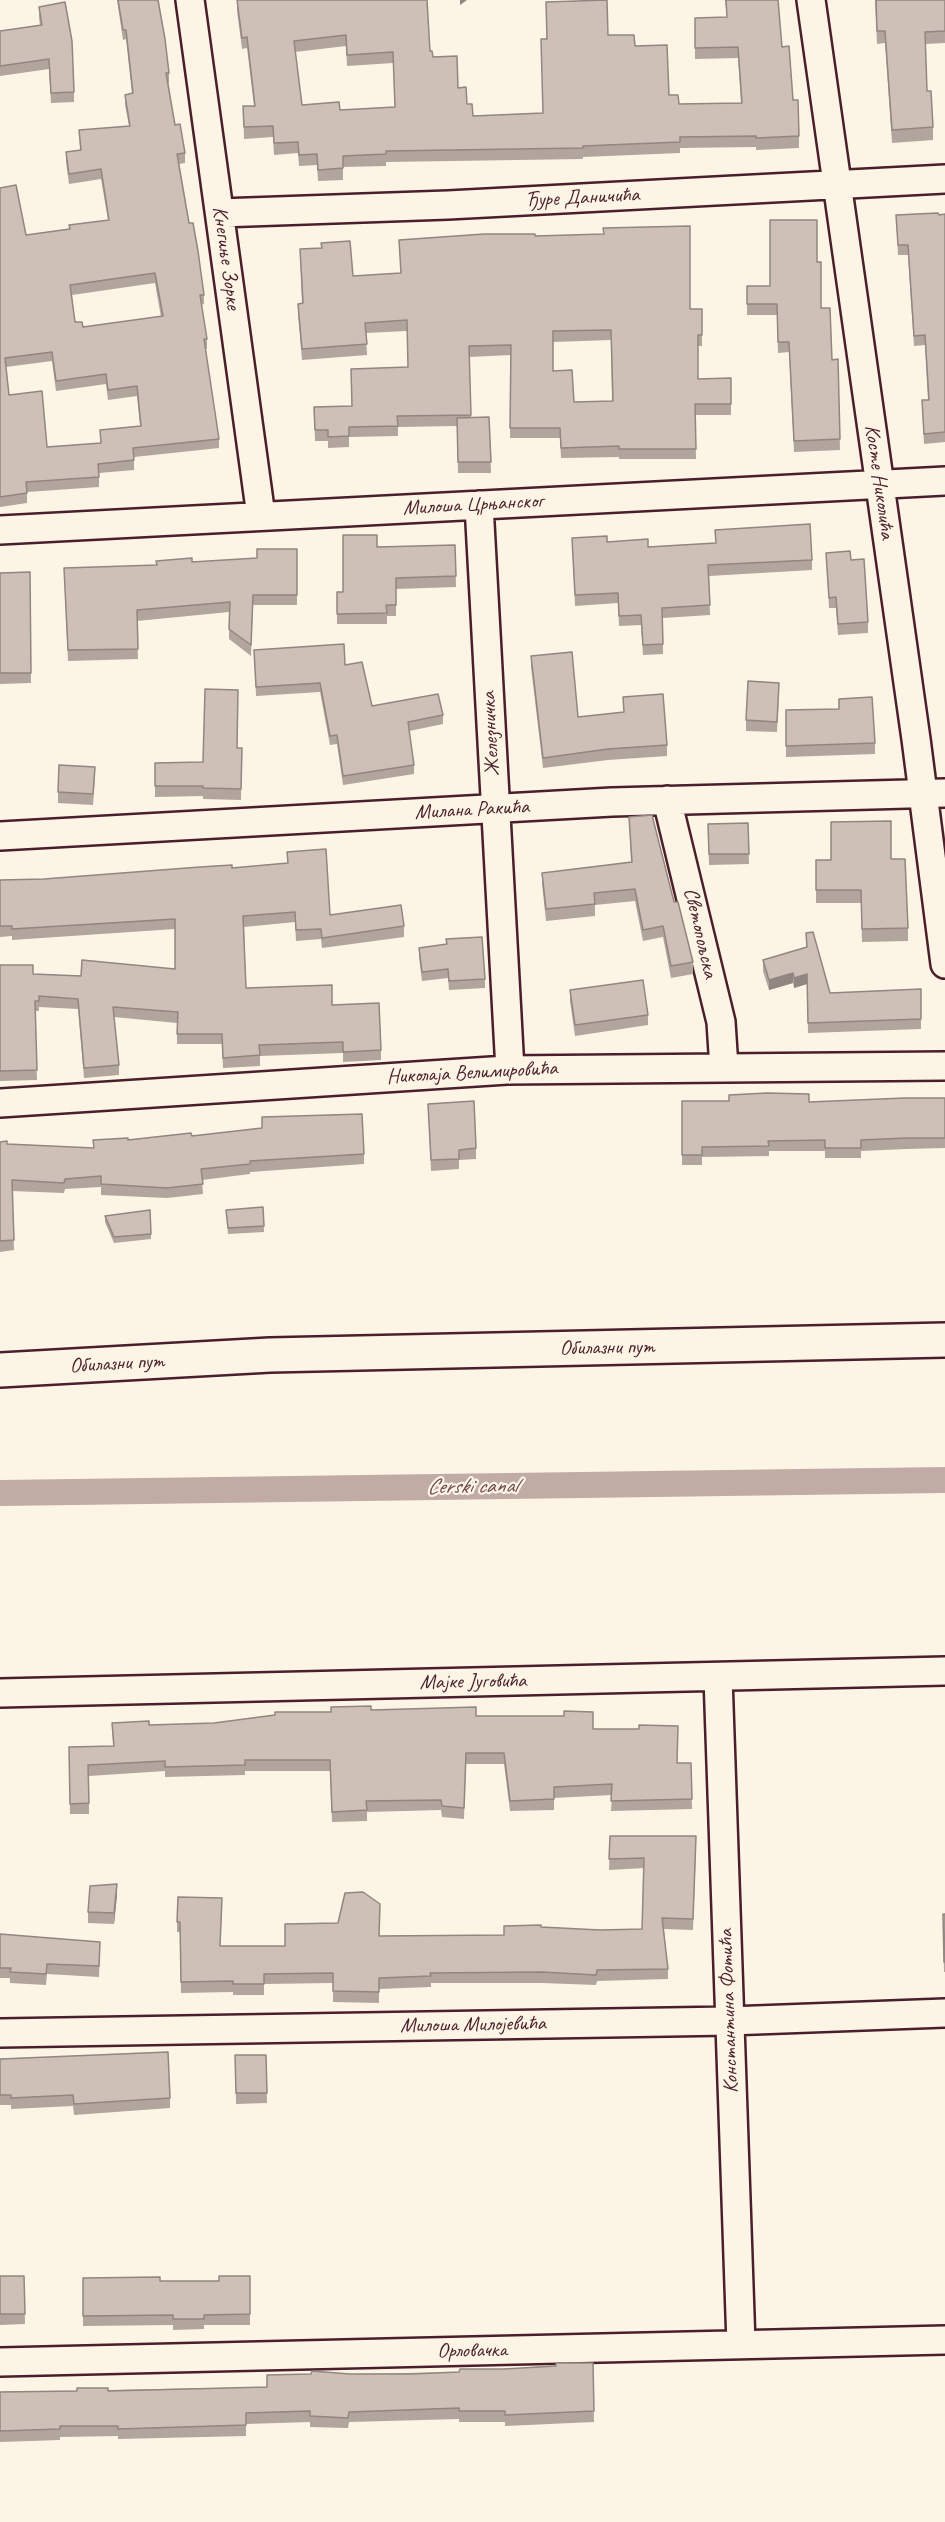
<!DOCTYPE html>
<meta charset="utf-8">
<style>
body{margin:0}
canvas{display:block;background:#fcf5e5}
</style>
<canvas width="945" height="2522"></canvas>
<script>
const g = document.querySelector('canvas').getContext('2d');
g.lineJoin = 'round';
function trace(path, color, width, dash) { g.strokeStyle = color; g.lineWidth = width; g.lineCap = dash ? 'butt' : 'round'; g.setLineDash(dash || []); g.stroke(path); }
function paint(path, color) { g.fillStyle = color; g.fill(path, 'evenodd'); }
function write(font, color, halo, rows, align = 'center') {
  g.font = font + ' Caveat,sans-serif'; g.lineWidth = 4.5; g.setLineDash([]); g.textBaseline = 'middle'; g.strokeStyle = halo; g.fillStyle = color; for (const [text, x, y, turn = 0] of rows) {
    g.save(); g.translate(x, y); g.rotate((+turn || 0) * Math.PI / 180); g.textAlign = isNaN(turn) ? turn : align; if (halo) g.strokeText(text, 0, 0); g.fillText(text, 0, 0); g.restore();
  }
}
trace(new Path2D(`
 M0 1493 945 1480`), '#c0aca5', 26);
const minor = new Path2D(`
 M190 0 261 516
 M811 0 916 739 945 964
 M220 213 448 205 945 179
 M479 505 510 1070
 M0 530 945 481
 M667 800 721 1022 724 1068
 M0 836 612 802 945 793
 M0 1103 507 1070 945 1066
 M718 1677 741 2344
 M0 1693 945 1671
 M0 2033 729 2021 945 2013
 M0 2362 945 2340`);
const major = new Path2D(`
 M0 1370 270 1355 945 1340`);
trace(minor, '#4a1f2b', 32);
trace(major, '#4a1f2b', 38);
trace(minor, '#fcf5e5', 27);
trace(major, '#fcf5e5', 33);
paint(new Path2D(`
 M117 0H158L169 73V83H168L175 125 185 153V163L179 164 189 223 204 295V304L201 305 207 339V349H205L219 439V448L134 457V470L99 473V487L27 492V503L0 507V188L26 235 69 229 108 220 101 179 69 184 66 162V152L80 150 79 130 129 126 125 105V95L132 94 126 39 123 40ZM155 283 161 317 83 327 75 322 72 295ZM52 361 56 391 106 384 108 400 137 396 140 426 100 430V443L47 447 9 395 6 367Z
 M237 0 274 1 430 51 433 57 458 88 473 116 543 113 608 35 635 46 669 95 679 104 741 103 738 58 695 59V18L727 17 725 0H778L782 47 793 100 799 136V148L756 150V147L680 148V153L583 157V159L386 162V166L343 167V180L318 181 317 165 299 166 298 153 274 155 273 137 244 139 243 106H254L247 48 242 49 237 11ZM346 46 347 66 393 63 395 107 340 110 302 105 295 52Z
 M875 0H945V43L925 44 927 91 933 127V140L892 143 885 43 877 44Z
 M39 7 74 92V102L51 103 49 69 0 76V31L40 26 39 17Z
 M945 214V442L924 444 922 400H928L925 345 914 346 908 255H898L896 215Z
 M535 236 690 309H702V346H698V379L731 378V415H695L696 459H619V457L561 458 560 438H510L511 355 469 357 471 418 489 417 491 473H458L457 426 398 427V436L349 437V447L328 448V441H315L314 407 352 406 408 367 407 331 366 333 367 355 302 360 298 314V304L302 303 300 249 353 276 401 273 399 240ZM611 340 612 401 574 402 553 371V342Z
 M817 262 821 308 832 360 838 359 840 450 794 452 789 352 778 353 777 315H747V286H770Z
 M715 530 812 560V570L709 576 710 615 663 618V654L643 655 641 625 619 626 618 603 575 606 572 538 648 547 716 543Z
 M455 545 456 587 396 589V616H387V624H337V592H343L377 547Z
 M297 549V605H253L251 656 229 639V612L137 621 138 659 68 661 64 568 156 566 192 562 257 558Z
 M826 553 851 560 868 622V633L838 635 836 608H829Z
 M30 572 31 683 0 684V573Z
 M254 650 345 665 372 706 443 715V724L409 731 414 765V774L343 785 337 744 330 745 320 692 256 696Z
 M531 656 578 717 624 712 623 697 667 745V756L608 760 543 768 531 667Z
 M779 693 777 732 746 731V720Z
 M839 699 875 743V754L786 757V710L839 709Z
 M237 748H242L241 800 203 799V796L155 797V763L203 762Z
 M95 777 93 805 58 803V792Z
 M629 817 693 962V974L671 978 663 937 643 941 635 901 595 905V916L546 921 542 884V873L631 862Z
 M748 823 749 864 709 865 708 824Z
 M287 852 330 915 404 926V937L322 948 321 939 296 941 295 922 244 927 246 988 332 1005 381 1050V1060L343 1062V1053L260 1056V1066L223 1068 222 1044H177V1023L114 1017 119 1065V1075L84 1078 78 1009 39 1007V1011H35L37 1080 0 1081V965L33 974 81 976 175 969V929L12 940V936L0 937V880L44 879 232 868 287 863Z
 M891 859 908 928V941L862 942 861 903H816V860Z
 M419 948 485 979V988L449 990 448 978 422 981 419 957Z
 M763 960 830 993 921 989V1029L808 1033 807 984 794 988 793 983 769 990 763 971Z
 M570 990 648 1015V1025L575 1036 570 1001Z
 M945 1098V1148L906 1149 861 1151V1158H825V1151H769V1156L702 1157V1165H682V1101L809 1102Z
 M428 1104 476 1148V1159L459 1160V1169L431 1171Z
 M262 1117 364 1154V1164L250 1172V1174L202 1180 203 1194 167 1198 101 1195V1187L65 1189 64 1193 12 1191 14 1250 0 1252V1142L7 1144 93 1148 128 1140 192 1136 262 1128Z
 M263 1207 264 1232 228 1234 226 1210Z
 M105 1216 151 1234V1239L114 1243 105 1222Z
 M371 1710 476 1716 593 1729 677 1763H691L692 1809 611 1811 612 1795 554 1798V1810L510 1811 504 1764H466L464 1819 442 1817 441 1810 367 1812V1821L332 1822 330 1771H245V1775L165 1777V1771L89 1776V1814H70L69 1747 113 1746 112 1723 149 1725 214 1723 331 1712Z
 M610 1836 696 1847 693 1930 664 1929 668 1969V1979L597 1981 596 1985 542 1983H431V1987L379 1989V2003L333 2002V1983L264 1984V1995H233V1992L181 1993 180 1932H177V1922L222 1908 220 1946H285L379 1936 504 1935 541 1927 600 1930 642 1929 644 1868 609 1870Z
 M117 1895 114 1924 88 1923V1912Z
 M945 1914V1972H944L943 1925Z
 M0 1934 100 1952 99 1977 47 1974 46 1985 10 1983V1978H0Z
 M235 2055H266L267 2103 236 2104Z
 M0 2059 170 2098V2108L74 2115 73 2106 11 2109V2105H0Z
 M0 2276H24L25 2324 0 2325Z
 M250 2276V2325H204V2329L173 2330V2325L83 2326V2278L160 2281H219Z
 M593 2363 594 2422 505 2426V2422H459V2419L349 2422 348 2428 310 2427V2422L246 2424V2436L118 2439V2436L60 2437V2440L0 2442V2392L267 2387 350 2374 459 2372Z`), '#b2a59d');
paint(new Path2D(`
 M460 0H467L460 5Z
 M793 973V983L769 990V980Z
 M807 974V984L794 988V978Z
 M117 1884V1895L114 1924V1913Z`), '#918680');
const building = new Path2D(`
 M118 0H158L165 39 169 73H166L175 125 180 124 185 153 177 154 189 223H193L198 251 204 295H200L207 339H204L219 439 133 448 134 460 98 464 99 477 26 482 27 493 0 497V188L16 185 26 235 70 229 69 225 109 220 101 169 69 174 66 152 81 150 79 130 130 126 125 95 133 93 126 30H123ZM155 273 163 316 83 327 82 322H75L70 285ZM52 352 56 381 106 374 108 390 137 386 141 426 100 430 101 443 47 447 42 391 9 395 5 358Z
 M237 0H427L430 51H432L433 57 457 56 458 88 466 87 467 104H472L473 116 543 113 541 39H547L546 2 607 0 608 35H634L635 46 667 45 669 95H678L679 104 742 103 738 47 695 48V18L727 17 726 0H778L782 47 789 46 793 100H798L799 136 756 138V136L680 137V142L583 146V148L386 151V154L343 156V168L318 170 317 154 299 155 298 142 274 143 273 126 244 127 243 106H255L247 37 242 38ZM346 35 347 55 393 52 395 107 340 110 339 102 302 105 294 41Z
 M876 0H945V31L925 32 927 91H931L933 127 892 130 885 31H877Z
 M65 2 72 41 74 92 51 93 49 59 0 66V31L42 25 39 7Z
 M938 213 939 215 945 214V432L924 434 922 400H929L925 335 914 336 908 245H898L896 215Z
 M770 220H817V262H821V308H830L832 360 838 359 840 439 794 441 789 342H778L777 304H747V286H770Z
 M690 226V309H702V335H698V379L731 378V404H695L696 449H619V446L561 448 560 428H510L511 345 469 346 471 415 397 416 398 426 349 427V436L328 437V430H315L314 407 352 406 351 369 408 367 407 320 365 323 367 344 302 349 298 304 303 303 300 249 322 248 321 243 350 241 353 276 401 273 399 240 484 234H535V236L604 234 603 228ZM611 330 613 401 574 402 572 370 553 371V331Z
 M489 417 491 462H458L457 418Z
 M810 524 812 560 708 565 710 605 662 608 663 644 643 645 641 615 619 616 618 593 575 595 572 538 607 536V542L648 539V547L716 543 715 530Z
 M343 535H377V547L455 545 456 576 396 578V605H386L387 613 337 614V592H343Z
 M257 549H297V595H253L251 645 229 629 230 602 137 610 138 649 68 650 64 568 157 565 156 561 192 558V562L257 558Z
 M850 551 851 560 864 559 868 622 838 624 836 597 829 598 826 553Z
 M30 572 31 673H0V573Z
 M344 644 345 665 362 662 372 706 438 694 443 715 408 722 414 765 343 776 337 735 330 736 320 683 256 687 254 650Z
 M572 652 578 717 624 712 623 697 663 694 667 745 608 749 543 758 531 656Z
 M748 681 779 683 777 722 746 720Z
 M205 689 238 690 237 748H242L241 789 203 788V786H155V763L203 762Z
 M872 697 875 743 786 746V710L839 709V699Z
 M59 765 95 767 93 794 58 792Z
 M652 815 674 902H678L693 962 671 966 663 926 643 930 635 889 594 893 595 904 546 909 542 873 632 862 629 817Z
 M891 821V859H905L908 928 862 929 861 890H816V860H831V822Z
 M748 823 749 854H709L708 824Z
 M326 849 330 915 401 905 404 926 322 938 321 929 296 930 295 912 243 916 246 988 332 985V1005L379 1003 381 1050 343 1052V1042L259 1045 260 1055 223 1058 222 1034H177L178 1012 113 1007 119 1065 84 1068 78 999 39 996V1001H35L37 1070 0 1071V965H33V974L81 976 82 960 175 969V919L12 929V926H0V880L44 879 200 867 232 865V868L288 863 287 852Z
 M813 932 830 993 921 989V1019L808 1023 807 974 794 978 793 973 769 980 763 960 807 947 806 933Z
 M482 937 485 979 449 981 448 969 422 972 419 948 447 944 446 939Z
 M643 980 648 1015 575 1025 570 990Z
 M767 1093 809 1094V1102L905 1098H945V1138H906L861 1140V1148H825V1140L768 1141 769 1146 702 1147V1155H682V1101H729V1095Z
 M474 1101 476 1148 459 1150V1159L431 1160 428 1104Z
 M362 1114 364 1154 250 1161V1164L201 1169 203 1184 167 1188 101 1184V1176L65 1179 64 1183 12 1180 14 1240 0 1241V1142L7 1141V1144L94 1148 93 1140 128 1138V1140L191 1133 192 1136 262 1128V1117Z
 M263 1207 264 1226 228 1228 226 1210Z
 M150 1210 151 1234 114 1237 105 1216Z
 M371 1706V1710L476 1707V1716H564V1711L593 1712V1729H639V1725L678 1726 677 1763H691L692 1799 611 1801 612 1784 554 1787V1799L510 1801 504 1753H466L464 1808 442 1806 441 1800 366 1801 367 1810 332 1812 330 1760H245V1765L165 1767V1761L88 1765 89 1803 70 1804 69 1747 114 1746 112 1723 149 1721V1725L214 1723 275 1715V1712H331V1707Z
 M610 1836H696L693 1919 662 1918 668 1969 597 1970 596 1975 542 1972 430 1973 431 1976 379 1978V1992L333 1991V1973L264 1974V1984H233V1981L181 1982 180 1922H177L178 1897 222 1898 220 1946H285V1924L338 1923 345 1893 363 1892 380 1904 379 1936 504 1935V1926L541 1925V1927L600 1930 642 1929 644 1858 609 1859Z
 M117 1884 114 1913 88 1912 90 1886Z
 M943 1914H945V1962H944Z
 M0 1934 100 1942 99 1966 47 1964 46 1974 10 1972 11 1968H0Z
 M168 2052 170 2098 74 2104 73 2095 11 2098V2095H0V2059Z
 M235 2055H266L267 2093H236Z
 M0 2276H24L25 2314H0Z
 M219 2276H250V2314L204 2315V2319H173V2315L83 2316V2278L160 2277V2281H219Z
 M556 2363H593L594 2411 505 2415V2411H459V2408L349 2412 348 2418 310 2416V2411L246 2413V2425L118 2429V2426H60V2429L0 2431V2392L77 2391V2388H108V2391L267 2387V2375L311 2374 312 2371 350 2374H411L459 2372 460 2369H504L556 2366Z`);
paint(building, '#cfc0b7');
trace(building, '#918680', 1.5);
write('21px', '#4a1f2b', '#fcf5e5', [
 ["Ђуре Даничића",582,198,-3],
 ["Кнегиње Зорке",226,258,82],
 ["Косте Николића",879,482,82],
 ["Милоша Црњанског",473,505,-3],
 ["Железничка",491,734,-93],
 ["Милана Ракића",472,810,-3],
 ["Светопољска",700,933,77],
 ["Николаја Велимировића",472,1073,-3],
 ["Обилазни пут",607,1348,-1],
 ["Обилазни пут",117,1364,-3],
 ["Мајке Југовића",473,1682,-1],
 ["Константина Фотића",729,2011,-92],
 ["Милоша Милојевића",473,2025,-1],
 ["Орловачка",472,2351,-1]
]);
write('italic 22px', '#6d4950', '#fcf5e5', [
 ["Cerski canal",472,1487,-1]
]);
</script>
